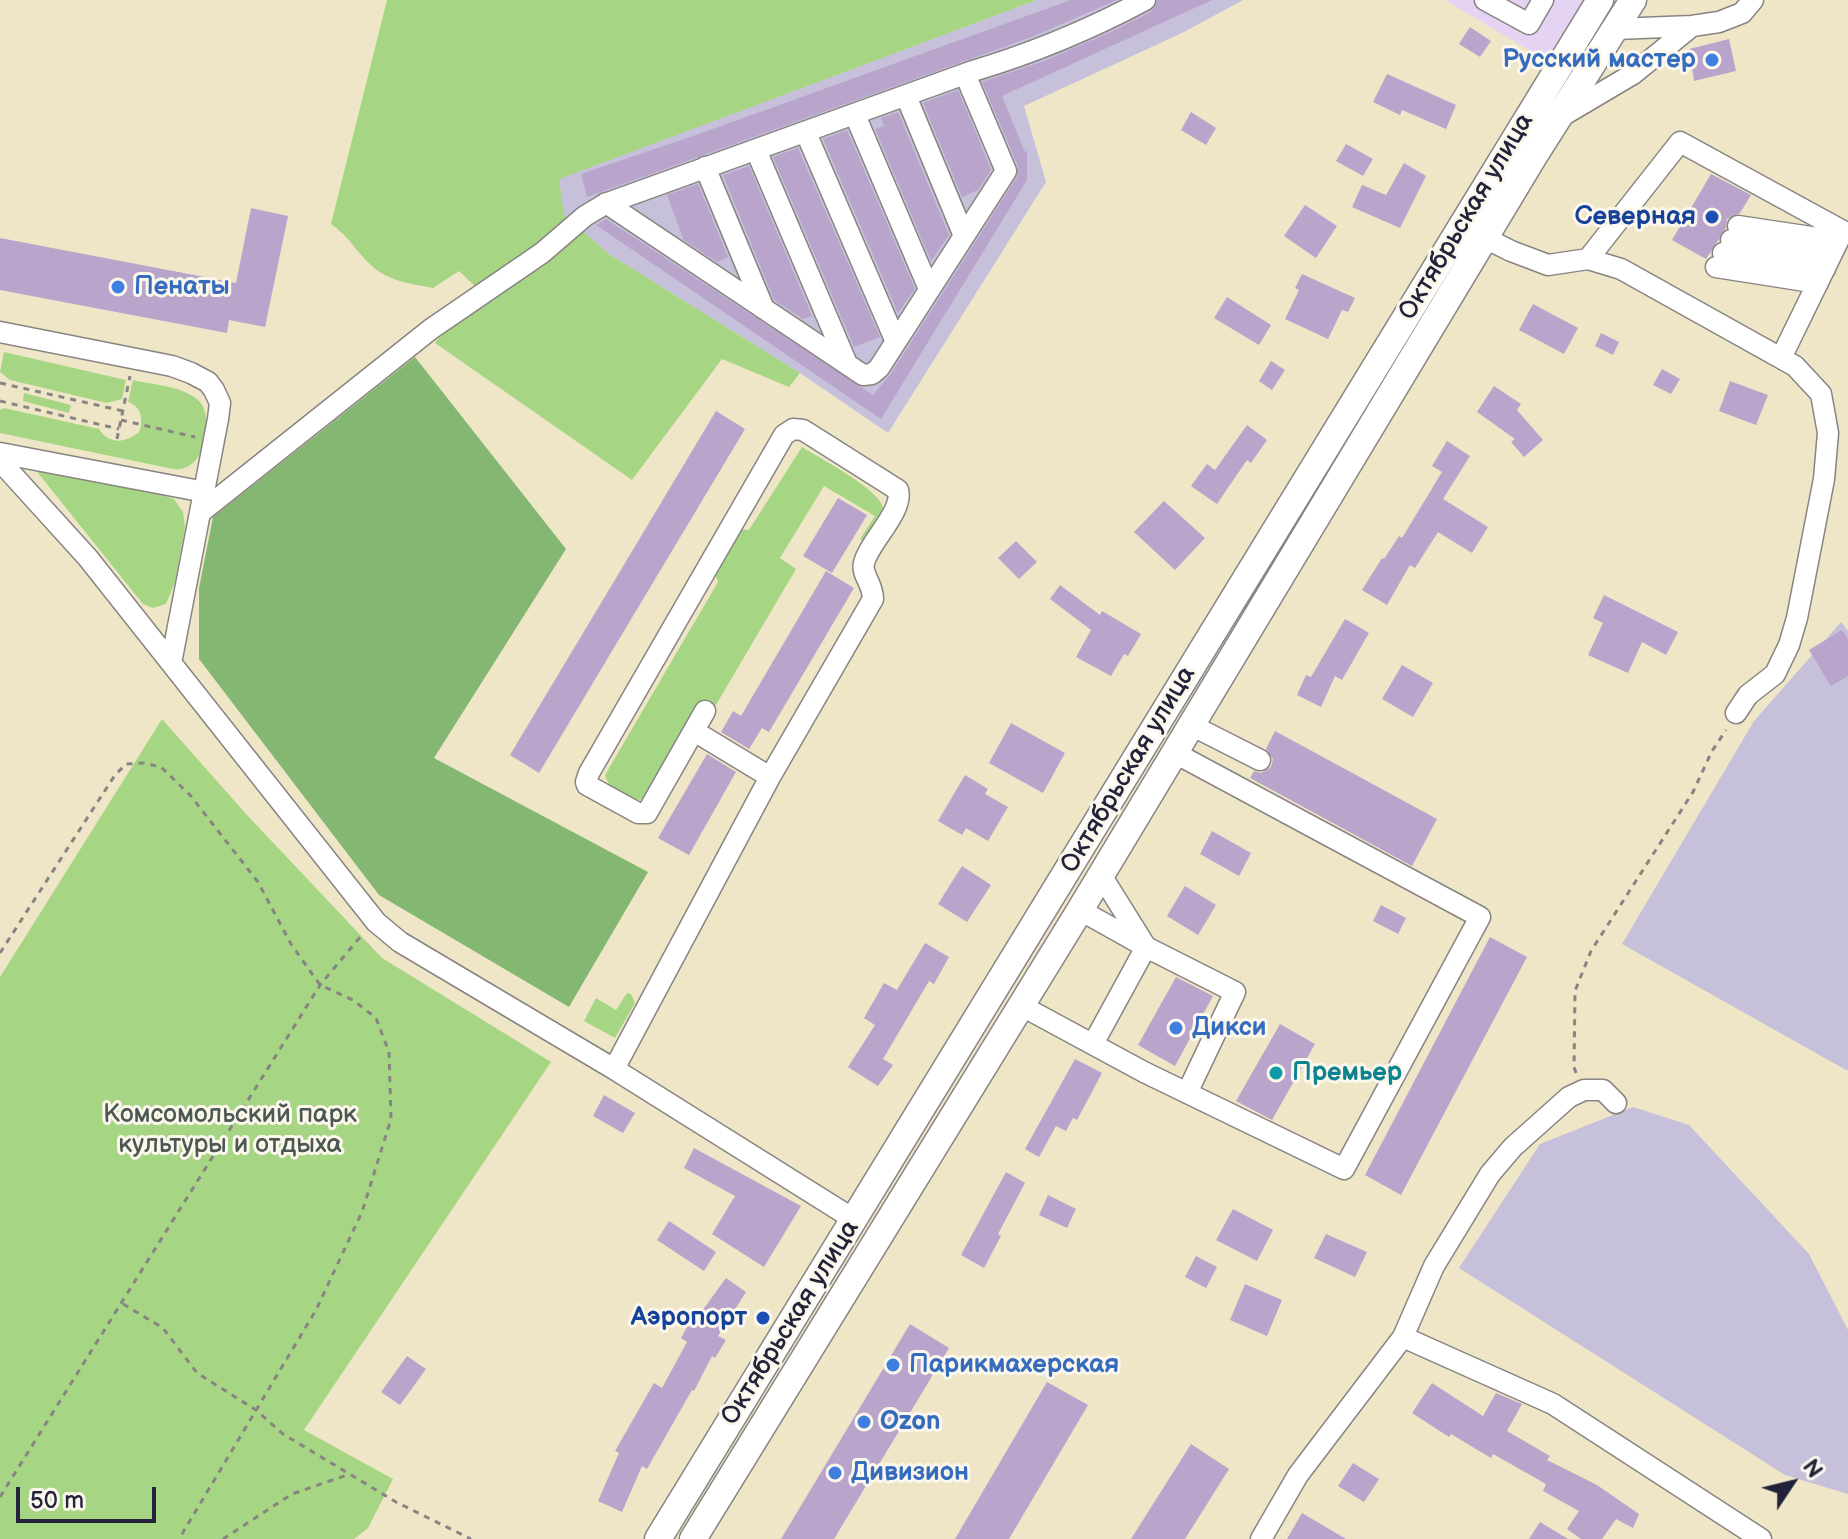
<!DOCTYPE html>
<meta charset="utf-8">
<style>
body{margin:0}
#map{position:relative;width:1848px;height:1539px;overflow:hidden;background:#efe6c8;font-family:"Balsamiq Sans",sans-serif}
canvas{display:block}
.north{position:absolute;left:1752px;top:1443px;width:80px;height:80px;-webkit-text-stroke:6px #fbf7ec;paint-order:stroke;rotate:55deg;font-size:22px;font-weight:700;line-height:32px;text-align:center;color:#22223b}
.north::after{content:'';display:block;margin:auto;width:28px;height:36px;background:#22223b;clip-path:polygon(50% 0,100% 100%,50% 72%,0 100%)}
.scale{position:absolute;left:16px;top:1487px;width:140px;height:36px;box-sizing:border-box;border:4px solid #22223b;border-top:0;padding-left:10px;font-size:24px;line-height:28px;white-space:nowrap;color:#22223b;-webkit-text-stroke:6px #fbf7ec;paint-order:stroke}
</style>
<div id="map">
<canvas width="1848" height="1539"></canvas>
<div class="north">N</div>
<div class="scale">50 m</div>
</div>
<script>
const g = document.querySelector('canvas').getContext('2d');
g.lineJoin = 'round';
function paint(path, color) { g.fillStyle = color; g.fill(path, 'evenodd'); }
function trace(path, color, width, dash) { g.strokeStyle = color; g.lineWidth = width; g.lineCap = dash ? 'butt' : 'round'; g.setLineDash(dash || []); g.stroke(path); }
function write(font, color, halo, rows, align = 'center') {
  g.font = font + ' "Balsamiq Sans",sans-serif'; g.lineWidth = 6; g.setLineDash([]); g.textBaseline = 'middle'; g.strokeStyle = halo; g.fillStyle = color; for (const [text, x, y, turn = 0] of rows) {
    g.save(); g.translate(x, y); g.rotate((+turn || 0) * Math.PI / 180); g.textAlign = isNaN(turn) ? turn : align; if (halo) g.strokeText(text, 0, 0); g.fillText(text, 0, 0); g.restore();
  }
}
paint(new Path2D(`
 M1445 0H1584L1546 60Z`), '#e4d3f2');
paint(new Path2D(`
 M1037 0H1243L1184 32 1024 106 1046 182 888 433 800 373 609 254 563 215 558 179Z
 M1841 622 1848 631V1070H1846L1622 944 1754 721Z
 M1633 1107 1689 1125 1809 1254 1848 1330V1494L1785 1475 1459 1268 1540 1144Z`), '#c6c0da');
paint(new Path2D(`
 M387 0H1037L559 179 564 215 609 254 800 373 789 387 722 359 632 480 435 343 476 287 459 271 433 288C412 284 388 281 372 266 356 252 349 236 331 224Z
 M4 352 126 380 122 399 107 403 10 380 0 372Z
 M133 380C153 385 184 386 199 401 215 417 206 474 173 469L0 433V410L4 408 99 429C109 445 126 443 139 432 144 420 141 406 128 402Z
 M24 393 71 405 69 413 23 401Z
 M802 447C818 457 882 491 883 508 884 519 872 533 867 543L860 539 875 516 824 486 780 558 796 569 713 710 644 799C628 804 609 791 605 775L718 582 712 567 735 529 749 530Z
 M40 469 151 491 174 499 183 512 185 527 175 582 166 604 153 608 143 604 38 473Z
 M162 719 247 815 382 958 551 1062 304 1430 393 1479 368 1528 354 1539H0V977Z
 M627 993 631 994 635 1003 615 1038 584 1021 596 998 616 1010Z`), '#a6d684');
paint(new Path2D(`
 M415 357 566 549 434 758 648 872 569 1007 379 895 199 659V588L213 517Z`), '#84b772');
paint(new Path2D(`
 M1071 0H1117L1034 36 587 197 581 174 699 134Z
 M1158 0H1212L1002 96 1025 153 1027 149V180L881 419 596 225 606 219 873 395 890 375 1017 177 1018 166 982 82 1044 61 1109 33 1151 12Z
 M1470 27 1491 41 1480 57 1459 44Z
 M1729 39 1736 71 1694 81 1689 49Z
 M1387 74 1456 105 1446 129 1402 110 1400 115 1373 102Z
 M958 90 991 170 978 190 962 197 923 103Z
 M898 112 949 235 931 261 875 129 884 126 881 118Z
 M1191 112 1216 128 1206 145 1181 130Z
 M847 130 915 289 898 313 823 139Z
 M1346 144 1373 159 1363 176 1336 161Z
 M798 148 880 337 854 347 773 157Z
 M1404 163 1426 176 1400 228 1352 207 1362 185 1386 195Z
 M749 166 812 316 803 319 774 300 723 175Z
 M1711 174 1751 195 1740 213 1727 219 1726 228 1706 259 1672 240Z
 M698 184 728 257 717 262 684 240 667 195Z
 M1305 205 1337 226 1316 258 1284 236Z
 M251 208 288 216 265 327 229 320 227 333 0 290V238L236 283Z
 M1302 274 1355 298 1348 312 1342 310 1328 339 1285 319 1299 290 1295 288Z
 M1227 297 1271 325 1259 345 1214 318Z
 M1533 304 1578 328 1564 354 1519 330Z
 M1601 333 1619 342 1613 355 1595 346Z
 M1271 361 1285 370 1272 390 1259 381Z
 M1662 369 1680 379 1671 394 1653 385Z
 M1730 381 1768 395 1756 425 1719 411Z
 M1494 386 1521 404 1517 410 1543 440 1524 457 1511 442 1515 439 1477 412Z
 M716 411 745 429 539 773 510 755Z
 M1247 425 1267 440 1251 463 1247 460 1217 504 1191 486 1207 464 1215 470Z
 M1447 441 1470 456 1443 499 1488 527 1472 553 1438 532 1415 568 1410 565 1387 605 1362 590 1382 558 1384 559 1399 536 1402 538 1442 472 1432 466Z
 M838 498 867 515 832 573 803 556Z
 M1164 501 1205 538 1175 570 1134 532Z
 M1016 541 1037 562 1019 579 998 558Z
 M826 571 854 588 769 732 762 728 749 749 721 732 733 711 741 716Z
 M1060 585 1100 615 1102 611 1141 634 1128 656 1124 654 1111 676 1076 657 1091 630 1050 599Z
 M1604 595 1678 632 1666 655 1642 642 1628 673 1588 655 1603 623 1593 618Z
 M1345 619 1369 633 1342 680 1335 676 1321 707 1297 695 1306 675 1311 677Z
 M1842 630 1848 639V676L1831 686 1809 650Z
 M1402 665 1433 683 1413 717 1382 699Z
 M1011 723 1065 753 1043 793 989 763Z
 M1275 731 1437 819 1412 866 1250 778 1254 771 1261 773 1271 767 1273 759 1266 749Z
 M707 754 736 772 689 855 658 838Z
 M965 775 988 789 985 794 1008 807 988 841 966 828 962 835 938 821Z
 M1212 831 1251 853 1239 876 1200 854Z
 M962 866 991 885 967 922 938 904Z
 M1185 886 1216 905 1198 935 1167 916Z
 M1381 905 1406 918 1398 934 1373 921Z
 M1490 937 1527 957 1401 1195 1365 1175Z
 M925 943 949 957 934 984 929 981 883 1059 893 1065 878 1086 848 1067 875 1025 864 1018 884 983 897 990Z
 M1176 977 1213 996 1175 1066 1138 1045Z
 M1280 1024 1315 1044 1272 1120 1236 1101Z
 M1075 1059 1102 1073 1077 1120 1073 1118 1066 1131 1056 1126 1039 1157 1025 1149Z
 M604 1095 635 1113 623 1133 593 1116Z
 M694 1148 801 1206 764 1267 712 1234 735 1196 684 1168Z
 M1006 1172 1025 1183 998 1234 1001 1236 984 1268 961 1255Z
 M1048 1195 1076 1209 1067 1228 1039 1215Z
 M1233 1209 1273 1230 1257 1261 1216 1240Z
 M669 1221 716 1252 704 1271 657 1240Z
 M1326 1234 1367 1252 1355 1277 1314 1258Z
 M1196 1256 1217 1267 1206 1288 1185 1277Z
 M726 1278 746 1292 718 1336 726 1340 715 1358 712 1356 694 1391 692 1390 647 1469 642 1466 622 1512 598 1501 619 1453 615 1451 654 1383 662 1388 687 1342 681 1338 691 1320 694 1322Z
 M1245 1284 1282 1300 1267 1336 1230 1320Z
 M910 1324 949 1348 834 1539H781Z
 M407 1356 426 1369 400 1405 381 1392Z
 M1047 1382 1088 1405 1009 1539H955Z
 M1432 1383 1483 1416 1496 1393 1522 1404 1507 1431 1550 1456 1547 1460 1597 1485 1639 1514 1633 1528 1616 1519 1602 1539H1581L1567 1529 1579 1511 1543 1491 1546 1484 1493 1454 1491 1458 1451 1434 1449 1437 1412 1413Z
 M1191 1444 1229 1469 1185 1539H1131Z
 M1353 1463 1379 1479 1364 1502 1338 1486Z
 M1302 1513 1346 1539H1287Z
 M1540 1522 1568 1539H1529Z`), '#b9a4cb');
const minor = new Path2D(`
 M1485 0 1529 24 1543 0
 M1615 29 1692 26
 M906 96 964 236
 M855 115 929 289
 M1562 116 1633 74 1692 26 1719 22 1742 13 1753 0
 M806 133 896 342
 M756 150 847 364
 M705 167 764 309
 M606 203 863 375 872 374 879 368 1006 171 965 74
 M1738 226 1838 241
 M1485 238 1511 251 1548 265 1588 259 1621 269 1795 366 1821 394 1828 433 1824 479 1797 618 1789 645 1775 674 1748 695 1736 713
 M1731 240 1831 255
 M1723 253 1825 269
 M1588 259 1680 142 1843 231 1781 358
 M1716 267 1818 283
 M0 332 172 366 191 373 208 382 214 390 220 403 218 419 171 663
 M0 453 205 492
 M0 461 88 558 376 922 400 942 614 1069 855 1220
 M201 512 431 329 542 253 585 216 605 204 973 71C1033 53 1089 30 1145 0
 M1191 725 1260 760
 M694 731 770 777
 M1101 875 1146 947 1235 992 1187 1093
 M1080 910 1146 947 1093 1044
 M1020 1005 1144 1072 1344 1169 1480 917 1175 753
 M614 1069 770 777 873 599C873 583 861 575 864 563 869 542 904 511 898 490L803 430 793 429 784 435 589 773 586 782 587 785 638 813H647L705 711
 M1403 1337 1553 1404 1761 1539
 M1261 1539 1298 1475 1403 1337 1434 1266 1490 1174 1513 1147 1569 1097 1584 1090H1603L1616 1103`);
const major = new Path2D(`
 M658 1539 1600 0
 M693 1539 1080 910 1534 156 1633 0`);
trace(minor, '#888482', 23);
trace(major, '#888482', 29);
trace(new Path2D(`
 M0 383 123 411
 M0 401 119 429
 M121 420 195 437
 M117 439 130 376
 M0 953 115 775 126 764 144 763 161 767 190 795 258 882 291 944 320 985 353 1000 376 1018 389 1052 391 1119 362 1212 316 1310 179 1539
 M1576 1073 1574 1067 1575 991 1591 951 1693 792 1712 751 1726 730
 M123 1304 163 1328 197 1373 256 1410 283 1434 396 1502 471 1539
 M0 1497 320 985 361 936
 M223 1539 292 1494 350 1474`), '#888482', 3, [6, 6]);
trace(minor, '#fff', 20);
trace(major, '#fff', 26);
for (const [x, y, r, color] of [
 [1712,60,8,"#3f7fe0"],
 [1712,217,8,"#1a4fb4"],
 [118,287,8,"#3f7fe0"],
 [1176,1028,8,"#3f7fe0"],
 [1276,1073,8,"#0f9aa8"],
 [763,1318,8,"#1a4fb4"],
 [893,1365,8,"#3f7fe0"],
 [864,1422,8,"#3f7fe0"],
 [835,1473,8,"#3f7fe0"]
]) { const dot = new Path2D(); dot.arc(x, y, r, 0, 2 * Math.PI); g.fillStyle = color; g.fill(dot); trace(dot, '#fbf7ec', 3); }
write('bold 26px', '#366cbe', '#fbf7ec', [
 ["Русский мастер",1696,60,"right"],
 ["Пенаты",134,287],
 ["Дикси",1192,1028],
 ["Парикмахерская",909,1365],
 ["Ozon",880,1422],
 ["Дивизион",851,1473]
], 'left');
write('26px', '#22223b', '#fbf7ec', [
 ["Октябрьская улица",1467,217,-59],
 ["Октябрьская улица",1129,770,-59],
 ["Октябрьская улица",791,1323,-58]
]);
write('bold 26px', '#164399', '#fbf7ec', [
 ["Северная",1696,217],
 ["Аэропорт",747,1318]
], 'right');
write('bold 26px', '#0d838f', '#fbf7ec', [
 ["Премьер",1292,1073]
], 'left');
write('26px', '#4a5851', '#fbf7ec', [
 ["Комсомольский парк",230,1115],
 ["культуры и отдыха",230,1145]
]);
</script>
